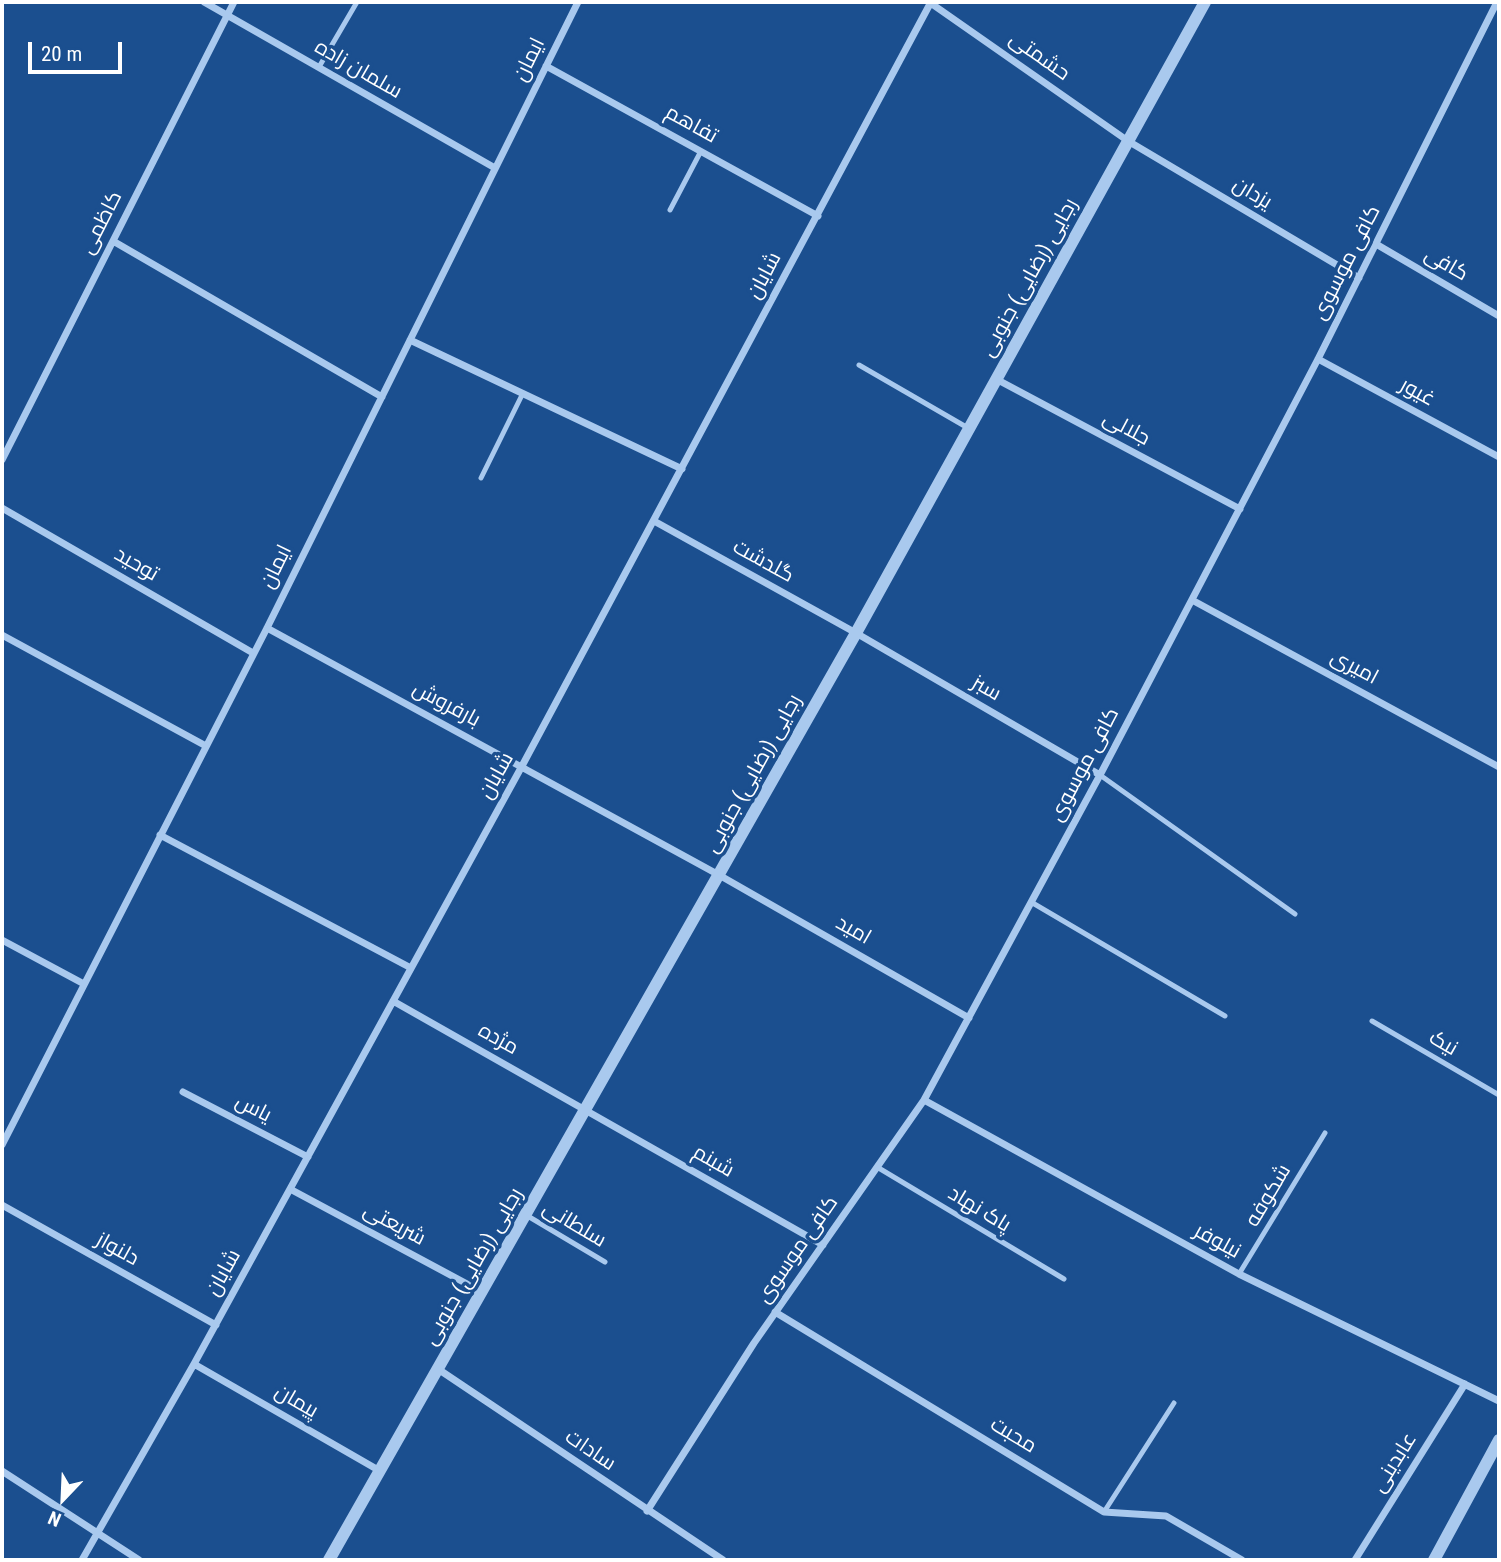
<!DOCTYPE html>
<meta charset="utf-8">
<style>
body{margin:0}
#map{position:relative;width:1501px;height:1562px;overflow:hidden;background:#1b4f8f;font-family:"Roboto Condensed",sans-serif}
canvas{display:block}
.frame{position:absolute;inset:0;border:4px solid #fff;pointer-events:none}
.north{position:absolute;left:28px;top:1464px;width:70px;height:70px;-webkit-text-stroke:5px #1b4f8f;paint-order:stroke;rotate:203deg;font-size:19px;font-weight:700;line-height:28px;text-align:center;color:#fff}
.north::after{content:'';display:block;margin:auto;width:24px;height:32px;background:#fff;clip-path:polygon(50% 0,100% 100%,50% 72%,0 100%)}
.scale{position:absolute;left:28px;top:42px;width:94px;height:32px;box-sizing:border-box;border:4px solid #fff;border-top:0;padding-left:9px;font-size:21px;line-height:24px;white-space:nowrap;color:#fff;-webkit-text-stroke:5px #1b4f8f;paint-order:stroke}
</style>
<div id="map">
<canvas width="1501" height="1562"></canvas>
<div class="frame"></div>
<div class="north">N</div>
<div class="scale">20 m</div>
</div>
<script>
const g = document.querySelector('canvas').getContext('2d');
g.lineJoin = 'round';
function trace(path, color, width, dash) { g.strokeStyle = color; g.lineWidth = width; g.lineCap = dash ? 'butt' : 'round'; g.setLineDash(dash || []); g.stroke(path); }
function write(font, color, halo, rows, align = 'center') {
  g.font = font + ' "Roboto Condensed",Cairo,sans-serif'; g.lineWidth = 7; g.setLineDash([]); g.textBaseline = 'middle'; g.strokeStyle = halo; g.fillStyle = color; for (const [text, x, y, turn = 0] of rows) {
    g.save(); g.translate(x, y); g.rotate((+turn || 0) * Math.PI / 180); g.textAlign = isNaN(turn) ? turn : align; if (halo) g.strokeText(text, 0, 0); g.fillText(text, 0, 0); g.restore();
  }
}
trace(new Path2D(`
 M319 67 357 2
 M670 210 701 151
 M859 365 968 428
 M481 478 523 393
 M1100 775 1295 914
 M1031 902 1225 1016
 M1372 1021 1499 1095
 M877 1167 1064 1279
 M526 1215 605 1262
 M1239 1274 1325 1133
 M1104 1512 1174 1403`), '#a9c9ee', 5);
trace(new Path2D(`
 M204 2 495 168
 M929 2 1128 141 1359 278
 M546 66 818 216
 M113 241 382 397
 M1376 244 1499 316
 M410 340 682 469
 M1318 359 1499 457
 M996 379 1240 509
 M2 460 234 2
 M2 508 253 653
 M654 521 856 633 1100 775
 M1192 600 1499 767
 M267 628 719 875 969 1018
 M2 635 206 746
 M160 835 411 968
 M2 940 84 984
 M393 1001 823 1245
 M183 1092 308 1157
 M924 1100 1239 1274 1499 1401
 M2 1145 267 628 578 2
 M290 1189 482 1292
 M2 1205 216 1325
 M775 1312 1104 1512 1166 1516 1242 1560
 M194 1364 380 1471
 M438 1369 723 1560
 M2 1471 139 1560
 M647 1511 754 1343 924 1100 1100 775 1318 359 1497 2
 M82 1560 194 1364 522 766 931 2
 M1355 1560 1465 1384`), '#a9c9ee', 7);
trace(new Path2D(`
 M329 1560 856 633 1205 2
 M1434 1560 1499 1440`), '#a9c9ee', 12);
write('21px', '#fff', '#1b4f8f', [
 ["حشمتی",1039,57,35],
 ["ایمان",530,60,-64],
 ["سلمان زاده",358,70,30],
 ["تفاهم",691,125,29],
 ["یزدان",1252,194,31],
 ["کاظمی",102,223,-63],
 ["کافی موسوی",1347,263,-63],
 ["کافی",1446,265,30],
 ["شایان",765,276,-62],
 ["رجایی (رضایی) جنوبی",1030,278,-61],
 ["غیور",1417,393,29],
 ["جلالی",1126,429,28],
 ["گلدشت",763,562,29],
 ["توحید",136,565,30],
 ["ایمان",277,567,-64],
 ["امیری",1354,668,28],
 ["سبز",986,689,30],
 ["بارفروش",446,705,28],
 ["کافی موسوی",1085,765,-62],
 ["رجایی (رضایی) جنوبی",754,774,-61],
 ["شایان",497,776,-61],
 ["امید",853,931,30],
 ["مژده",498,1040,29],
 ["نیک",1443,1044,30],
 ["یاس",253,1109,27],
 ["شبنم",713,1162,30],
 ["شکوفه",1269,1196,-59],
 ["پاک نهاد",979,1210,31],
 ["شریعتی",394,1225,28],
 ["سلطانی",574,1225,31],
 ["نیلوفر",1217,1242,29],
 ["دلنواز",117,1250,29],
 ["کافی موسوی",798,1250,-55],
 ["رجایی (رضایی) جنوبی",474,1267,-60],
 ["شایان",224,1273,-61],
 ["پیمان",296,1402,30],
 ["محبت",1013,1436,31],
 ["سادات",590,1451,34],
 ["عابدینی",1395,1463,-58]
]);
</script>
